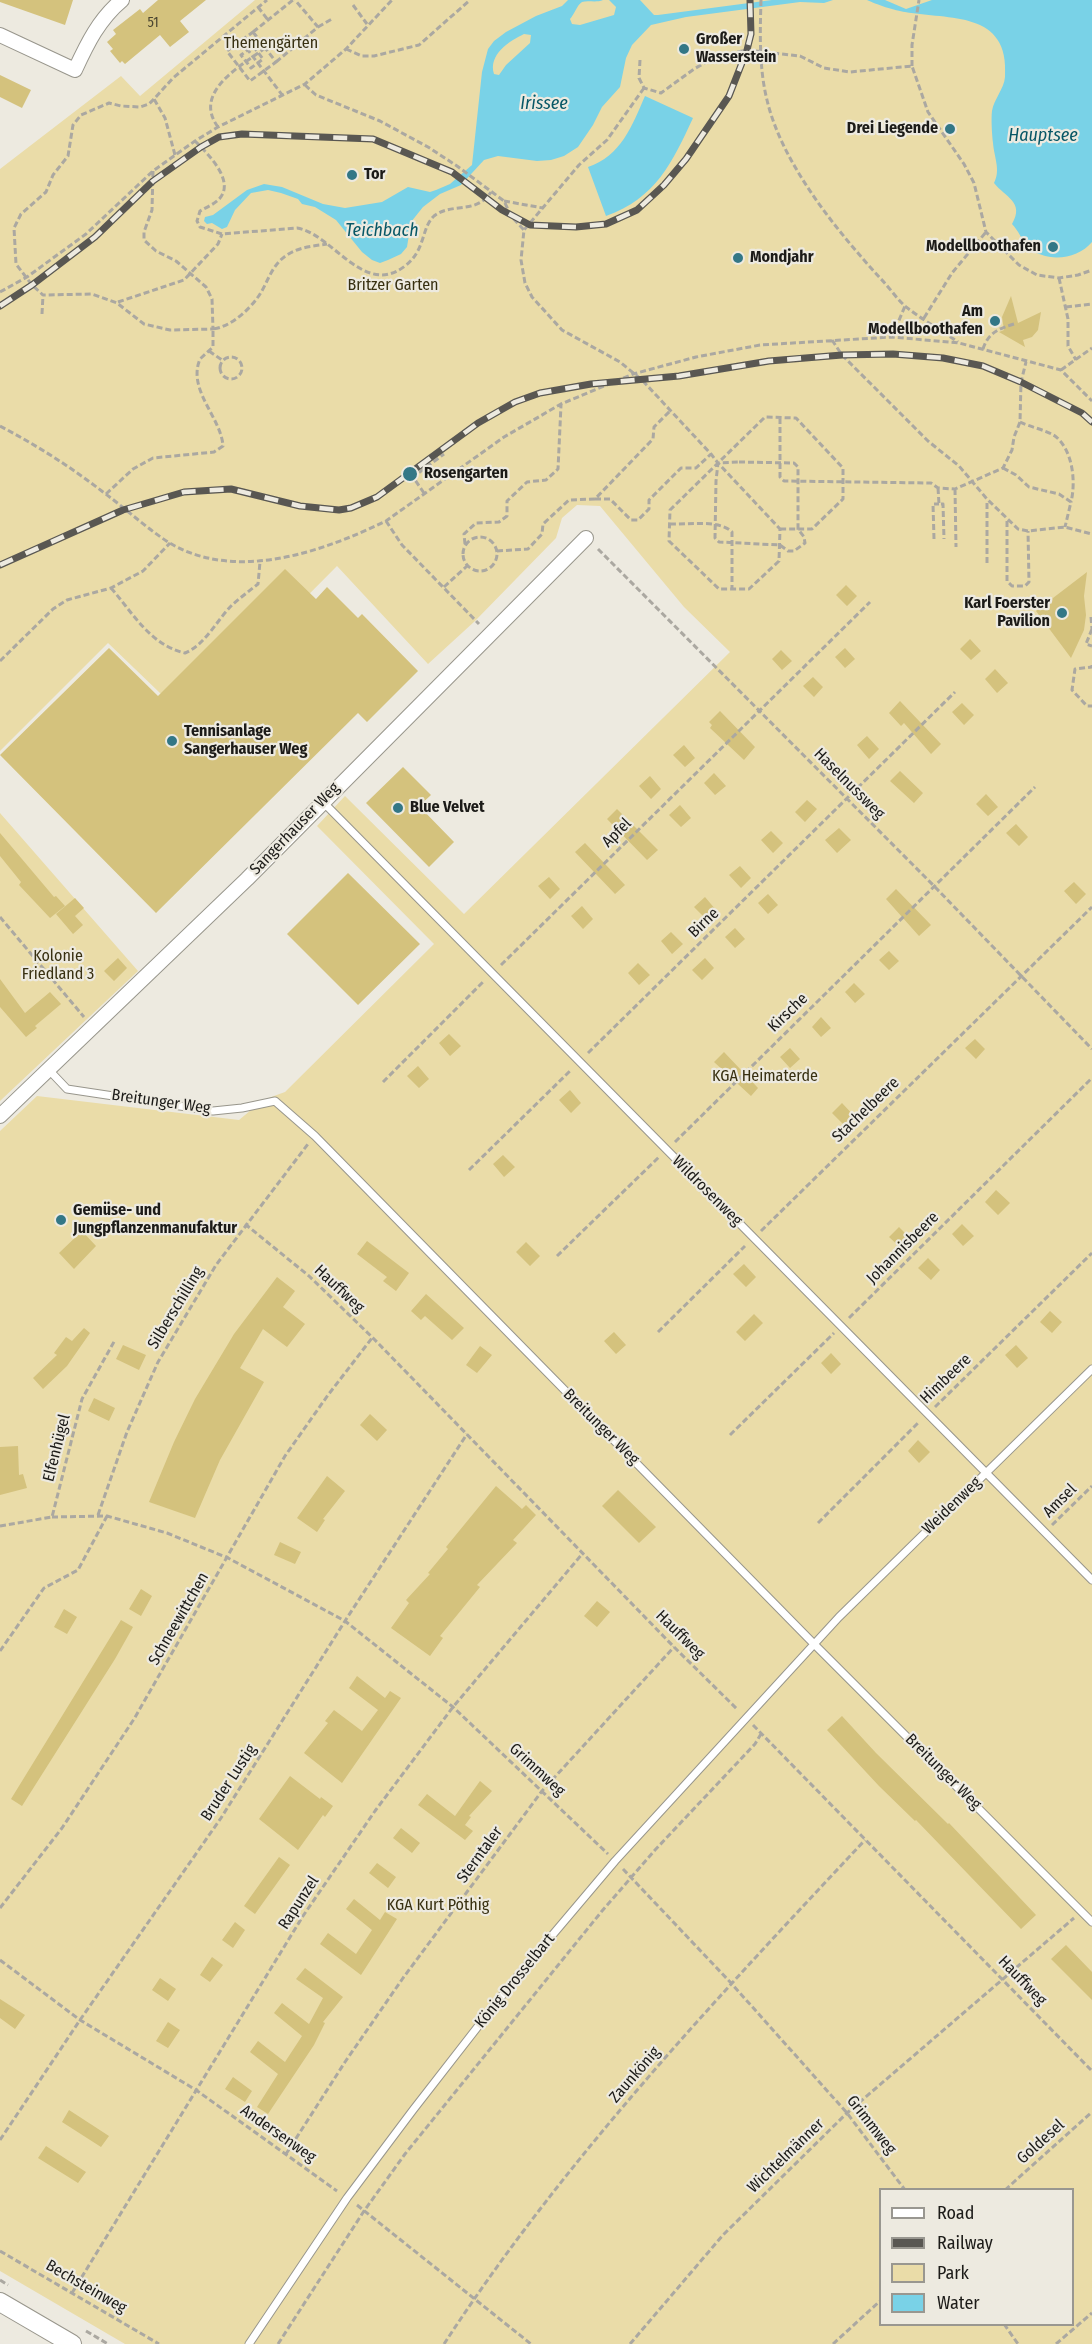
<!DOCTYPE html>
<meta charset="utf-8">
<style>
body{margin:0}
#map{position:relative;width:1092px;height:2344px;overflow:hidden;background:#edeae0;font-family:"Fira Sans Condensed",sans-serif}
canvas{display:block}
.legend{position:absolute;left:879px;top:2188px;width:195px;height:138px;box-sizing:border-box;background:#edeae0;border:2px solid #999790;margin:0;padding:8px 10px;list-style:none;font-size:18px;color:#1c1b18}
.legend li{display:flex;align-items:center;gap:12px;height:30px}
.legend b{width:30px;border:2px solid #999790}
</style>
<div id="map">
<canvas width="1092" height="2344"></canvas>
<ul class="legend">
<li><b style="height:8px;background:#fff"></b>Road</li>
<li><b style="height:8px;background:#595752"></b>Railway</li>
<li><b style="height:16px;background:#eadca8"></b>Park</li>
<li><b style="height:16px;background:#79d2e7"></b>Water</li>
</ul>
</div>
<script>
const g = document.querySelector('canvas').getContext('2d');
g.lineJoin = 'round';
function paint(path, color) { g.fillStyle = color; g.fill(path, 'evenodd'); }
function trace(path, color, width, dash) { g.strokeStyle = color; g.lineWidth = width; g.lineCap = dash ? 'butt' : 'round'; g.setLineDash(dash || []); g.stroke(path); }
function write(font, color, halo, rows, align = 'center') {
  g.font = font + ' "Fira Sans Condensed",sans-serif'; g.lineWidth = 4.5; g.setLineDash([]); g.textBaseline = 'middle'; g.strokeStyle = halo; g.fillStyle = color; for (const [text, x, y, turn = 0] of rows) {
    g.save(); g.translate(x, y); g.rotate((+turn || 0) * Math.PI / 180); g.textAlign = isNaN(turn) ? turn : align; if (halo) g.strokeText(text, 0, 0); g.fillText(text, 0, 0); g.restore();
  }
}
paint(new Path2D(`
 M255 0H1092V2344H125L0 2271V1131L37 1096 239 1120 263 1100 285 1092 434 944 317 826 345 796 464 914 730 652 684 607 600 506 577 505 562 518 556 538 475 621 428 664 337 566 186 718 108 643 0 751V169L121 76 140 96ZM880 2190H1072V2324H880Z
 M0 813 138 971 0 1101Z`), '#eadca8');
paint(new Path2D(`
 M568 0H603C596 3 588 0 582 2 577 5 574 15 570 19L572 24 580 25 614 15 616 7 609 0H640L654 15H658L772 0H833L824 3 800 2 686 17 651 25 632 45 626 58 620 87 602 107 593 125 578 147 564 156 551 160 537 161 498 156 484 160 461 185 440 194 423 207 411 222 407 247 401 254 388 260 380 263 372 260 362 252 336 220 315 207 302 204 298 199 281 193 268 190 251 193 235 210 227 227 222 229 212 223 207 224 204 221 205 217 213 215 247 190 264 184 282 187 323 204 345 208 382 202 408 187 430 192 436 190 450 184 472 165 482 72 488 49 494 41 506 32 536 16 562 6ZM524 34 531 35 530 43 506 65 499 75 494 74C488 55 509 41 524 34Z
 M867 0H885L906 9 932 0H1092V242C1077 260 1046 263 1028 247 1022 240 1018 230 1012 224 1025 202 1005 197 994 183 1001 170 994 157 993 143 992 135 991 119 992 111 994 99 1004 89 1005 77 1010 10 949 20 905 12 896 11 875 4 867 0Z
 M645 96 693 118C672 163 656 198 606 216L588 167C621 156 632 126 645 96Z`), '#79d2e7');
paint(new Path2D(`
 M0 0H73L65 25 0 2Z
 M158 0H206L180 21 189 32 170 47 160 35 125 64 122 61 120 63 110 51 113 49 107 42 116 34 113 30 140 9 143 13Z
 M0 75 31 90 22 108 0 97Z
 M1011 296 1018 323 1041 312 1038 330 1032 337 1023 340 1025 347 999 332 1004 330 1002 317Z
 M285 569 316 599 327 587 358 618 362 614 418 671 367 722 358 713 156 913 0 755 109 648 158 696Z
 M1087 572 1084 596 1086 615 1084 630 1071 658 1036 611Z
 M846 585 857 596 847 606 836 595Z
 M970 639 981 651 971 660 960 649Z
 M845 648 855 659 845 668 835 657Z
 M781 650 792 661 782 670 772 659Z
 M995 669 1008 683 997 693 985 679Z
 M813 677 823 687 814 697 803 686Z
 M900 701 941 744 931 754 904 723 901 726 889 713Z
 M962 703 974 715 964 725 952 712Z
 M720 711 755 747 744 760 710 728 712 725 709 722Z
 M867 736 879 749 869 759 857 745Z
 M684 745 695 758 685 767 673 755Z
 M403 767 431 795 419 806 454 842 429 867 366 803Z
 M900 771 923 793 914 803 890 781Z
 M714 773 726 786 715 795 704 783Z
 M650 776 661 789 651 799 639 786Z
 M986 794 998 807 988 816 976 804Z
 M807 800 817 809 805 822 795 812Z
 M680 805 691 818 681 827 669 815Z
 M617 809 658 850 647 860 607 819Z
 M1016 824 1028 837 1019 846 1006 833Z
 M839 828 851 840 837 853 825 840Z
 M771 831 783 843 773 853 761 840Z
 M0 833 54 897 56 896 65 906 50 918 19 885 21 882 0 856Z
 M585 843 625 885 615 894 575 852Z
 M740 866 751 878 741 888 729 875Z
 M348 873 420 944 358 1005 287 934Z
 M549 877 560 889 550 899 538 886Z
 M1074 882 1086 894 1076 904 1064 891Z
 M896 889 931 925 919 936 886 899Z
 M768 894 778 905 768 914 758 903Z
 M705 897 716 910 706 919 694 907Z
 M75 898 84 908 75 916 83 925 73 934 56 914Z
 M582 906 593 919 583 929 571 916Z
 M735 928 745 939 735 948 725 937Z
 M671 932 683 944 672 954 661 941Z
 M889 951 899 961 889 970 879 960Z
 M118 958 127 968 114 981 104 971Z
 M705 958 714 968 702 980 692 970Z
 M638 963 650 975 639 985 628 973Z
 M0 979 25 1013 50 992 61 1004 35 1026 37 1028 26 1037 0 1007Z
 M854 983 865 994 855 1003 845 992Z
 M821 1017 831 1028 821 1037 812 1027Z
 M449 1034 461 1046 450 1056 439 1043Z
 M975 1039 985 1049 976 1059 965 1048Z
 M790 1048 800 1059 790 1068 780 1057Z
 M724 1052 758 1088 751 1096 714 1062Z
 M418 1066 429 1079 419 1088 407 1076Z
 M570 1090 581 1103 571 1113 559 1100Z
 M842 1103 856 1118 846 1127 832 1113Z
 M503 1155 515 1167 504 1177 493 1164Z
 M996 1190 1010 1203 998 1215 985 1202Z
 M962 1224 974 1236 963 1246 952 1234Z
 M899 1227 911 1239 902 1249 889 1237Z
 M82 1231 96 1246 74 1269 59 1253Z
 M367 1241 409 1273 396 1291 383 1281 387 1277 357 1254Z
 M526 1242 540 1256 530 1266 516 1252Z
 M928 1258 940 1270 931 1280 918 1268Z
 M744 1264 756 1277 746 1287 733 1274Z
 M277 1277 295 1291 283 1307 305 1324 287 1347 263 1329 240 1368 264 1382 220 1460 195 1518 149 1502 174 1442 195 1399 234 1334Z
 M426 1294 464 1328 452 1340 425 1316 421 1320 411 1311Z
 M1050 1311 1062 1322 1052 1333 1040 1322Z
 M754 1314 763 1323 745 1341 736 1332Z
 M84 1328 90 1333 67 1366 43 1389 33 1378 57 1355 54 1353 66 1337 72 1341Z
 M614 1332 626 1345 616 1354 604 1341Z
 M123 1345 146 1355 139 1370 116 1359Z
 M1016 1345 1028 1358 1017 1368 1005 1355Z
 M480 1346 492 1355 477 1373 466 1365Z
 M831 1353 841 1364 831 1374 821 1363Z
 M94 1398 115 1408 109 1421 88 1411Z
 M370 1414 387 1430 377 1441 360 1425Z
 M918 1440 930 1452 919 1463 908 1451Z
 M18 1446 19 1475 23 1474 27 1488 0 1495V1447Z
 M327 1476 345 1491 323 1519 325 1520 317 1532 297 1518Z
 M496 1486 522 1509 526 1505 536 1515 513 1540 517 1543 477 1585 480 1587 440 1636 443 1638 430 1656 391 1628 409 1603 406 1600 430 1574 428 1573 448 1549 446 1547Z
 M618 1490 656 1527 639 1543 602 1506Z
 M280 1542 301 1552 295 1564 274 1555Z
 M141 1589 152 1596 141 1616 129 1609Z
 M597 1601 610 1612 597 1627 584 1616Z
 M64 1609 77 1617 67 1634 54 1627Z
 M121 1620 133 1627 115 1659 22 1806 11 1799Z
 M357 1676 385 1698 390 1691 401 1698 342 1783 304 1753 328 1723 325 1721 334 1710 362 1731 378 1710 349 1688Z
 M842 1716 876 1753 948 1824 949 1823 1036 1915 1021 1929 916 1820 915 1821 879 1786 827 1730Z
 M290 1776 320 1799 321 1797 333 1806 325 1817 323 1815 298 1850 259 1819Z
 M480 1781 492 1791 469 1816 471 1817 465 1825 473 1831 465 1840 418 1805 427 1794 455 1816Z
 M401 1828 420 1843 412 1853 393 1838Z
 M279 1857 290 1865 255 1914 244 1906Z
 M377 1863 396 1877 388 1888 369 1873Z
 M354 1899 380 1920 385 1912 397 1919 361 1975 320 1944 328 1933 356 1954 372 1930 346 1909Z
 M235 1922 245 1930 233 1948 222 1940Z
 M1066 1945 1092 1972V2000L1051 1959Z
 M212 1957 223 1965 210 1982 200 1975Z
 M305 1968 343 1997 323 2022 325 2023 314 2045 268 2114 257 2107 278 2074 250 2052 258 2041 285 2062 302 2036 274 2013 282 2003 309 2024 323 1998 296 1979Z
 M160 1978 176 1989 168 2001 152 1990Z
 M0 1999 25 2015 15 2029 0 2018Z
 M168 2022 180 2030 168 2048 156 2041Z
 M233 2077 252 2091 245 2102 225 2089Z
 M69 2110 109 2136 101 2147 62 2122Z
 M46 2146 86 2172 78 2183 38 2158Z`), '#d4c27d');
const service = new Path2D(`
 M322 801 1092 1580
 M49 1070 67 1089 213 1111 242 1108 275 1101 315 1136 814 1644 1092 1922
 M249 2344 347 2198 413 2110 511 1984 615 1861 839 1617 1092 1369`);
const minor = new Path2D(`
 M0 35 75 70C87 44 99 19 122 0
 M0 1116 247 879 586 538`);
const tertiary = new Path2D(`
 M0 2302 72 2344`);
trace(service, '#98968c', 9);
trace(minor, '#98968c', 16);
trace(tertiary, '#98968c', 20);
trace(new Path2D(`
 M761 0C760 33 759 68 767 100 782 164 837 231 881 279 889 287 896 298 905 306 921 319 941 330 958 342
 M353 5 367 24
 M258 7 268 20
 M318 27 332 19
 M253 32 276 62 250 81 227 51Z
 M253 32 293 0
 M241 41 283 96
 M253 46 263 59 251 68 241 55Z
 M346 49 362 56H374L419 45 470 0
 M640 60 639 78 644 88 661 93 694 69 715 57 747 50 800 56 824 68 850 72 912 66 928 112 964 164 974 183 986 232 1019 265 1037 275 1059 278 1078 275 1092 270
 M276 62 318 27 295 0
 M912 66V45L919 0
 M305 85 316 95 380 121 428 147 457 166 504 201 511 216 524 230
 M644 88 607 140 579 165 524 230 521 260 525 283 532 297 562 330 620 362 642 380 711 454 718 463 780 529 779 561 749 589H719L669 541 670 510 765 417 796 418 843 468V499L812 529H780
 M218 127C192 92 241 66 265 48
 M195 141C207 153 235 180 220 198 215 204 207 207 200 211L197 221 200 227 222 234 297 228C333 234 364 298 405 266 426 250 421 228 434 216 452 202 476 215 491 192
 M175 155 165 118 154 99 173 78 267 0
 M153 171 152 210 144 232V240L156 251 176 261 206 287 212 299 213 329 170 330 144 324 117 303 92 294 43 295 32 285 16 264 14 228 21 214 46 192 53 175 68 156 73 125 81 115 109 103 121 106 140 107 149 104 154 99
 M504 201 543 208
 M1059 278 1068 319V346L1076 360
 M0 292 27 277 86 234 153 171 195 141 218 127 305 84 346 49 392 0
 M118 302 184 280 218 244 222 234
 M1066 307 1092 304
 M42 314 43 295
 M924 318 952 273 986 232
 M892 337 905 306
 M832 340 842 355 928 441 959 466 987 499 1018 529 1028 531 1065 527 1092 534
 M983 349C988 333 998 329 1014 324
 M209 351 222 360
 M220 368a11 11 0 1 1 22 0a11 11 0 1 1-22 0Z
 M1061 370 1092 348
 M780 418V477L784 481 931 483 938 488 955 489 1003 468 1012 450 1014 437 1020 422 1021 382 1026 362
 M1020 422C1030 427 1046 430 1055 436 1073 450 1076 482 1071 502
 M0 426C36 445 71 467 103 492 125 508 145 527 168 542 235 583 322 552 386 521L504 437 561 404 633 374 696 357 760 345 892 337 959 343 1061 370 1092 401
 M739 462 794 463 798 467V529L804 537 805 543 794 551H788L780 545 719 542 715 538 716 481 718 463Z
 M1003 468 1016 475 1029 487 1059 494 1071 502 1065 527
 M938 488 939 504H943L944 539
 M955 489 956 547
 M424 493 413 477 444 454
 M106 494 133 469 153 458 214 452 223 446C221 417 187 390 200 359L213 347V329C230 327 248 311 258 297 268 283 271 265 287 255 299 247 314 246 327 244
 M595 499H610L631 520H638L649 509V500L681 468H696L711 454
 M386 521 402 545 479 624
 M1007 521V581L1012 586H1025L1029 582 1028 531
 M670 524C688 525 719 519 732 532V589
 M463 554a17 17 0 1 1 34 0a17 17 0 1 1-34 0Z
 M934 539 933 504H939
 M465 544 464 534 476 523 499 522 507 516V501L527 482 546 480 558 469 561 405
 M598 549 935 887 1092 1049
 M497 551 528 549 542 534 543 524 569 500 595 499 653 439 654 427 670 411
 M987 563V501
 M444 587 467 566
 M111 588C133 613 150 645 185 653 205 645 217 620 232 605 240 598 249 591 258 584L260 562
 M1091 617 1092 629
 M1092 629 1086 644 1092 646
 M0 661 53 609 67 600 111 588 143 571 170 543
 M1092 665V667L1075 669 1072 690 1087 706H1092
 M0 917 84 1017
 M501 965 870 602
 M588 1053 955 692
 M383 1082 483 982
 M675 1142 1035 787
 M469 1170 571 1070
 M245 1224 309 1276 373 1338 674 1647 738 1710
 M761 1231 1092 907
 M557 1256 659 1157
 M849 1318 1092 1078
 M658 1332 745 1246
 M935 1407 1092 1253
 M730 1435 834 1333
 M98 1515 127 1432 158 1362 216 1265 308 1144
 M52 1517 107 1516 167 1533 228 1558 345 1621 453 1707 608 1854
 M818 1523 919 1422
 M1052 1525 1092 1486
 M0 1526 52 1517 82 1399 115 1340
 M0 1651 44 1588 78 1570 107 1516
 M753 1725 1092 2071
 M623 1869 731 1983 847 2113 905 2190
 M0 1908 62 1828 134 1719 285 1456 328 1395 372 1338
 M0 1960 80 2020 196 2090 337 2191
 M0 2140 80 2020 221 1818 345 1621 467 1434
 M286 2154 345 2062 403 1978 542 1791 674 1647
 M1005 2190 1092 2112
 M357 2205 531 2344
 M0 2251 159 2344
 M0 2280 8 2285
 M72 2293 303 1916 375 1811 453 1707 583 1553
 M1004 2324 1018 2344
 M86 2331 108 2344
 M278 2344 364 2211 405 2154 602 1911 655 1850 755 1744 761 1734
 M444 2344C564 2160 715 2000 865 1840
 M630 2344 723 2235 847 2113 1074 1918
 M833 2344 880 2301
 M1056 2344 1092 2313`), '#aba8a1', 3, [6, 3]);
trace(service, '#fff', 7);
trace(minor, '#fff', 14);
trace(tertiary, '#fff', 18);
const rail = new Path2D(`
 M0 306 32 285 95 237 153 181 201 147 219 137 242 134 373 139 452 172 502 210 530 225 576 227 606 224 637 210 664 185 686 159 729 96 747 50 751 34 750 0
 M0 565 123 510 184 492 231 489 300 506 339 510 351 508 377 497 478 423 515 402 540 393 591 384 679 376 769 361 842 355 893 354 943 358 983 366 1021 382 1082 413 1092 422`);
trace(rail, '#595752', 7);
trace(rail, '#edeae0', 4.5, [14]);
for (const [x, y, r, color] of [
 [684,49,6,"#337786"],
 [950,129,6,"#337786"],
 [352,175,6,"#337786"],
 [1053,247,6,"#337786"],
 [738,258,6,"#337786"],
 [995,321,6,"#337786"],
 [410,474,8,"#337786"],
 [1062,613,6,"#337786"],
 [172,741,6,"#337786"],
 [398,808,6,"#337786"],
 [61,1220,6,"#337786"]
]) { const dot = new Path2D(); dot.arc(x, y, r, 0, 2 * Math.PI); g.fillStyle = color; g.fill(dot); trace(dot, '#edeae0', 2); }
write('14px', '#4a4531', null, [
 ["51",153,23]
]);
write('bold 16px', '#1c1b18', '#edeae0', [
 ["Großer",696,40],
 ["Wasserstein",696,58],
 ["Drei Liegende",938,129,"right"],
 ["Tor",364,175],
 ["Modellboothafen",1041,247,"right"],
 ["Mondjahr",750,258],
 ["Am",983,312,"right"],
 ["Modellboothafen",983,330,"right"],
 ["Rosengarten",424,474],
 ["Karl Foerster",1050,604,"right"],
 ["Pavilion",1050,622,"right"],
 ["Tennisanlage",184,732],
 ["Sangerhauser Weg",184,750],
 ["Blue Velvet",410,808],
 ["Gemüse- und",73,1211],
 ["Jungpflanzenmanufaktur",73,1229]
], 'left');
write('16px', '#383011', '#edeae0', [
 ["Themengärten",271,44],
 ["Britzer Garten",393,286],
 ["Kolonie",58,957],
 ["Friedland 3",58,975],
 ["KGA Heimaterde",765,1077],
 ["KGA Kurt Pöthig",438,1906]
]);
write('16px', '#1c1b18', '#edeae0', [
 ["Haselnussweg",849,784,45],
 ["Sangerhauser Weg",295,829,-46],
 ["Apfel",617,833,-45],
 ["Birne",704,923,-44],
 ["Kirsche",788,1013,-44],
 ["Breitunger Weg",161,1102,8],
 ["Stachelbeere",866,1110,-44],
 ["Wildrosenweg",707,1191,45],
 ["Johannisbeere",903,1248,-45],
 ["Hauffweg",339,1289,43],
 ["Silberschilling",176,1308,-59],
 ["Himbeere",946,1379,-44],
 ["Breitunger Weg",601,1427,45],
 ["Elfenhügel",57,1448,-76],
 ["Amsel",1060,1501,-45],
 ["Weidenweg",952,1506,-44],
 ["Schneewittchen",179,1619,-60],
 ["Hauffweg",680,1635,45],
 ["Grimmweg",537,1770,43],
 ["Breitunger Weg",943,1772,45],
 ["Bruder Lustig",229,1783,-57],
 ["Sterntaler",480,1855,-54],
 ["Rapunzel",299,1903,-57],
 ["König Drosselbart",515,1981,-51],
 ["Hauffweg",1022,1981,46],
 ["Zaunkönig",635,2075,-49],
 ["Grimmweg",871,2125,52],
 ["Andersenweg",278,2134,35],
 ["Goldesel",1041,2142,-42],
 ["Wichtelmänner",786,2156,-44],
 ["Bechsteinweg",86,2287,30]
]);
write('italic 18px', '#075766', '#edeae0', [
 ["Irissee",544,104],
 ["Hauptsee",1043,136],
 ["Teichbach",382,231]
]);
</script>
